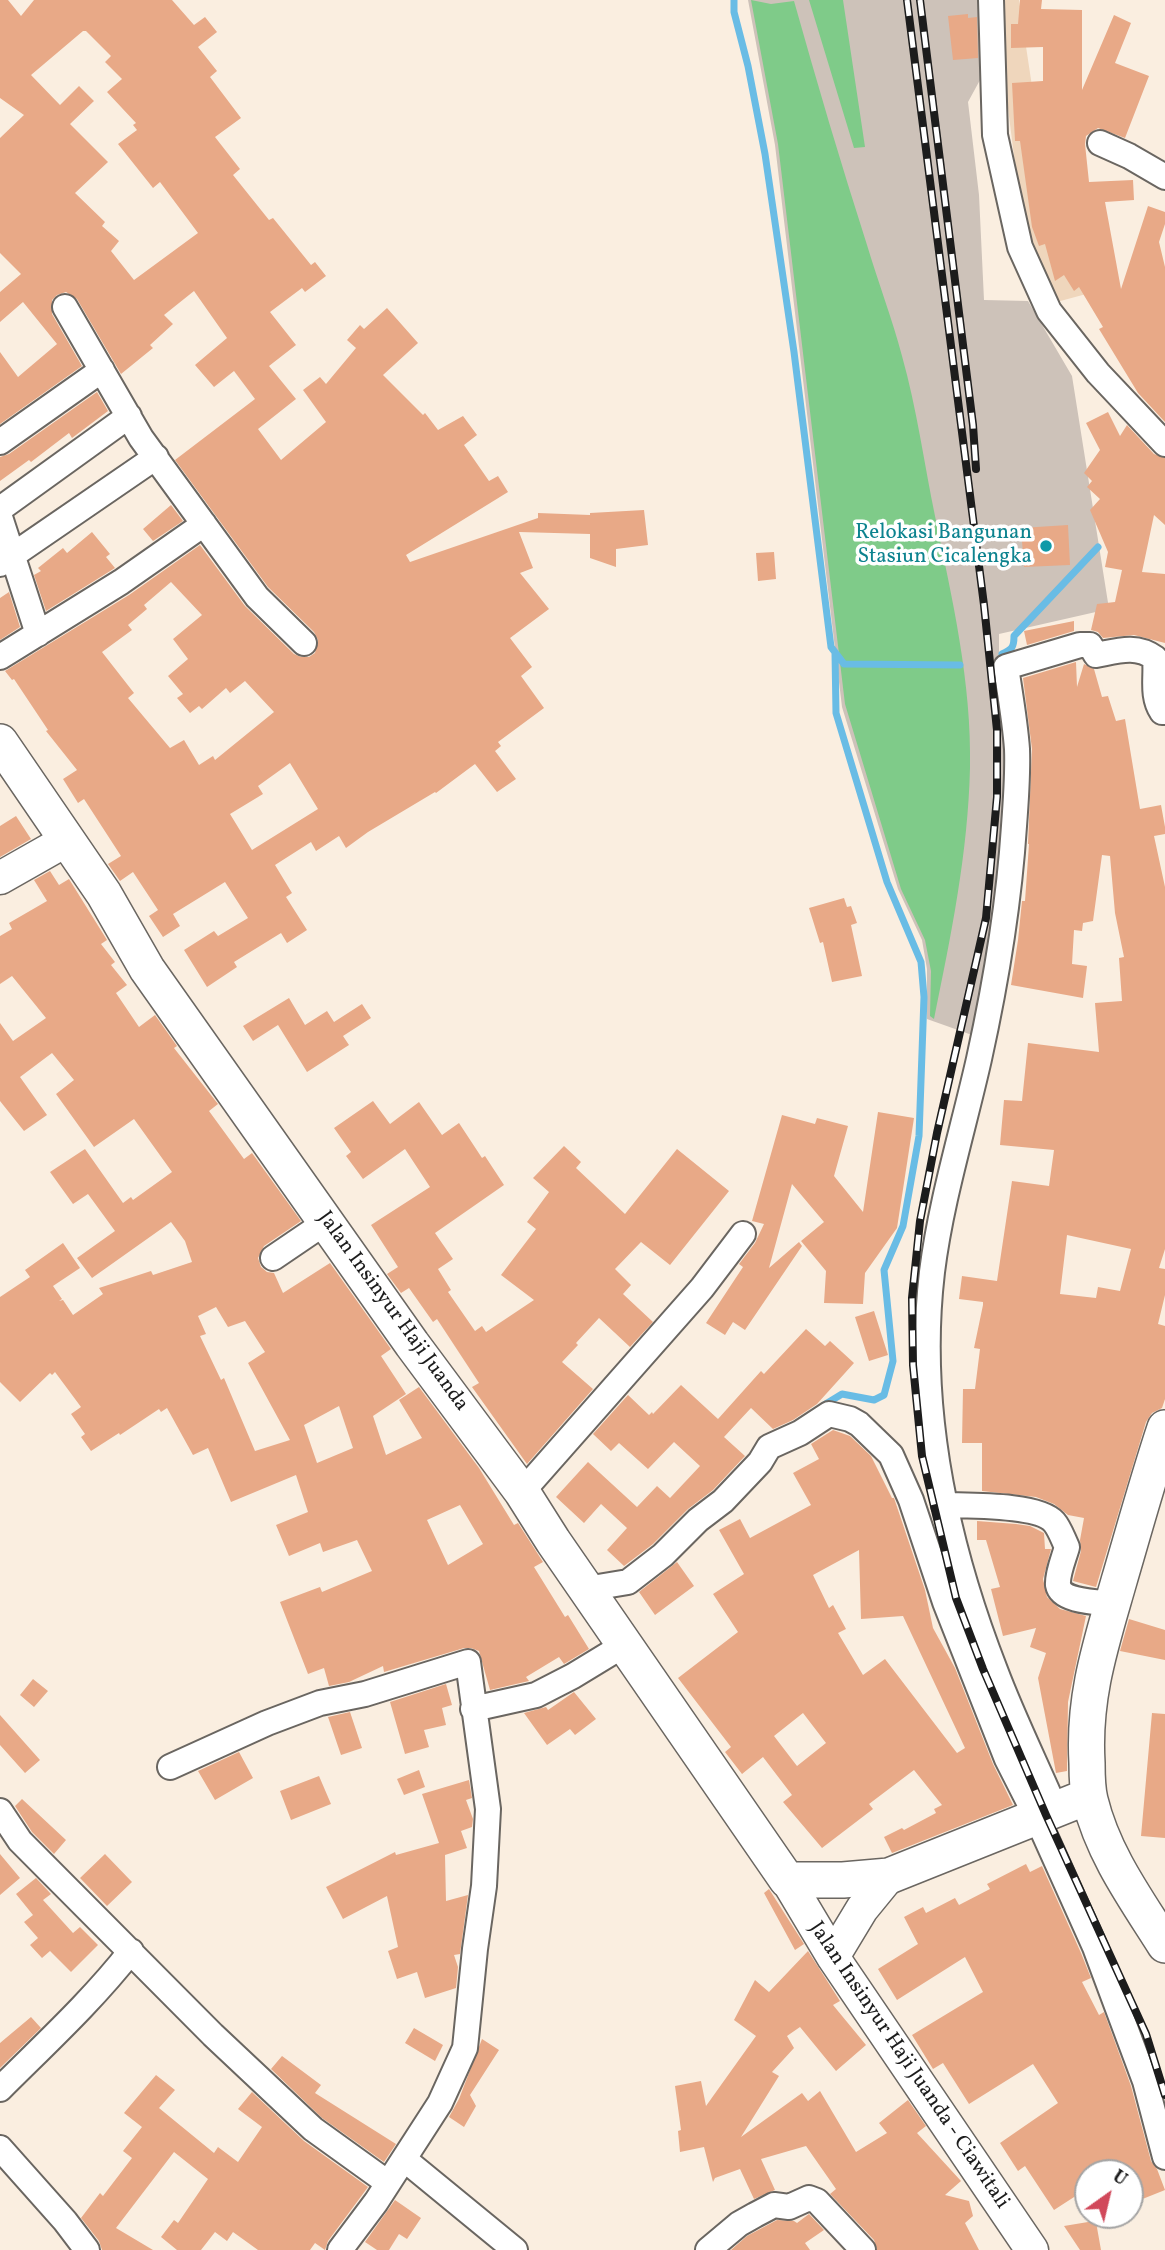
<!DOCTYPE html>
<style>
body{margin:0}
#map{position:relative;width:1165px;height:2250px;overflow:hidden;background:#faeee0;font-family:Vollkorn,serif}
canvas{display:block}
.north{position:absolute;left:1074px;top:2159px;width:70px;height:70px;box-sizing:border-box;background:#fff;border:2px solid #a4a4a4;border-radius:50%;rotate:34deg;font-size:19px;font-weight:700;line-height:28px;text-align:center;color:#1c1c1c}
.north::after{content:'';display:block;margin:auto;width:24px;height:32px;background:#d1495b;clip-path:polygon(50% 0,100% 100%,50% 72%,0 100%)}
</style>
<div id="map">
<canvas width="1165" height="2250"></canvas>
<div class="north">U</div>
</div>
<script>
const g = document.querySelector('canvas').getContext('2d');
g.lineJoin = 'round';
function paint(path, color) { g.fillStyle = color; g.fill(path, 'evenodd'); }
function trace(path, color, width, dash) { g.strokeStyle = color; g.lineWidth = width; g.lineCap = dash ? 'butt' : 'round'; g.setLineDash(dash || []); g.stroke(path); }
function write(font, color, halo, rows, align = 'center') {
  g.font = font + ' Vollkorn,serif'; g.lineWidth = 7; g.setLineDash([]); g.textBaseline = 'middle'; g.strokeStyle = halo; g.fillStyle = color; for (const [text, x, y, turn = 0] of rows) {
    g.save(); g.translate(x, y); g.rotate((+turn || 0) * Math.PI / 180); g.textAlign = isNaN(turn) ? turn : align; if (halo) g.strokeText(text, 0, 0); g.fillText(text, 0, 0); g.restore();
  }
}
paint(new Path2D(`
 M1003 0H1019L1033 93 1101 290 1053 303 1036 270 1018 188 1003 68Z`), '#efd6bc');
paint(new Path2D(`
 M748 0H979L986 69 968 102 979 195 984 300 1028 301 1072 376 1109 609 999 634V664L1009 795 1002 894 972 1035 927 1019V969L922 940 898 889 842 707 775 145Z`), '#cdc2b9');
paint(new Path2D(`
 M751 0 771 4 794 1C817 83 841 164 867 245 878 282 892 318 902 356 917 409 924 463 935 516 952 598 972 683 970 768 968 853 951 936 934 1019L930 1016 931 971 925 940 901 889 845 704 778 144Z
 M809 0H843L865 147 854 148Z`), '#7fcb89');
trace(new Path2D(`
 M734 0V12L748 66 765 154 794 352 831 647 844 664 960 665
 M1002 654C1012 649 1014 648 1014 636L1098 547
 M824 1405 842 1394 874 1400 884 1395 893 1361 884 1270 903 1226 919 1136 924 997 921 962 887 882 836 713 835 653`), '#69bce5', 7);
paint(new Path2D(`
 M0 0H8L21 16 34 0H172L194 25 205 17 217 32 198 47 217 71 210 77 241 118 215 137 240 169 233 175 269 220 273 218 311 265 315 262 326 276 305 292 302 288 270 312 296 345 269 366 296 399 258 429 281 460 326 422 303 390 320 377 326 384 356 348 347 340 360 325 364 329 387 308 418 343 383 375 423 415 425 413 438 430 463 416 477 435 464 445 489 481 498 476 508 492 406 555 410 562 538 518V513L590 515V513L644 510 648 545 616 549V567L590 558V534L519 532 533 568 520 573 549 609 510 638 532 667 521 676 544 708 498 742 501 746 495 751 516 779 497 792 475 764 436 793 435 792 368 832 346 848 339 836 316 851 311 842 275 865 292 893 286 897 307 930 287 943 281 933 234 962 237 967 207 987 184 950 214 931 218 936 248 918 225 882 173 914 180 926 163 937 149 916 158 910 133 872 120 881 108 864 121 856 84 799 78 803 63 779 77 770 46 731 48 730 14 679 12 680 5 671 129 595 200 545 245 606 294 654 301 657H309L315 653 318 640 314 632 268 587 175 460 255 399 234 371 214 387 195 365 227 338 194 291 164 315 173 324 150 345 153 348 121 374 77 299 66 292 57 295 52 300V314L82 366 0 424V352L18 377 57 344 23 302 0 322V292L21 274 0 253V138L24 115 0 98ZM83 31H86L111 56 105 62 122 79 107 92 136 123 133 125 137 130 118 144 153 188 160 182 198 233 134 280 111 251 119 241 102 226 105 222 75 193 108 162 70 124 94 101 79 86 60 105 31 75ZM171 582 202 615 173 639 188 659 168 676 183 694 177 698 190 713 199 706 202 709 226 688 230 693 245 681 274 712 215 760 213 756 199 765 184 740 170 748 128 698 134 693 102 652 132 630 128 625 147 609 144 605ZM290 763 318 809 252 850 230 814 263 794 258 786Z
 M1020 0H1042L1041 9 1082 10V90L1114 15 1131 23 1115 63 1149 76 1125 138 1098 128 1086 136 1085 144 1089 182 1133 180 1134 200 1105 202 1121 289 1148 206 1165 212V224L1159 242 1165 267V422L1138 393 1099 329 1103 327 1079 287 1074 291 1064 275 1055 281 1045 244 1039 246 1032 227 1020 141H1015L1012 83 1043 81V47L1011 48V24H1018Z
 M968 14V18L977 17 978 58 953 60 948 16Z
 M97 392 108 411 72 438 69 433 31 462 29 460 0 481V457L9 454Z
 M1108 412 1120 436 1127 425 1154 454 1165 458V525L1154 515 1142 572 1165 574V643L1134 635 1103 638 1098 632 1091 630 1097 604 1115 602 1122 570 1105 567 1108 552 1090 510 1100 499 1087 487 1092 481 1084 473 1100 450 1086 423Z
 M171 505 183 521 153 541 143 529Z
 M1068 525 1070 565 1024 567 1021 528Z
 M92 532 110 554 106 557 115 568 46 611 34 575 41 571 38 568 63 548 67 553Z
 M774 552 776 579 758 581 756 553Z
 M9 592 20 627 0 640V598Z
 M1074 621V631L1027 645 1024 631Z
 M1076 662 1077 687 1084 664 1094 669 1102 697 1108 696 1116 721 1125 719 1140 809 1161 805 1165 827V834L1154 836 1165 887V1249L1159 1268 1165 1269V1295L1158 1324 1165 1326V1399L1162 1408 1152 1413 1146 1422 1096 1587 1073 1581 1081 1551 1080 1540 1084 1518 1068 1515 1054 1504 1036 1497 982 1491V1443H962L963 1389H975L980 1349 974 1348 983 1305V1302L959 1299 962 1276 997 1281 1012 1181 1049 1186 1054 1150 1000 1145 1004 1100 1022 1101 1028 1043 1099 1052 1095 1003 1122 1001 1119 958 1124 957 1115 913 1110 856 1102 855 1093 921 1083 923 1082 931 1074 930 1072 964 1087 966 1083 998 1011 985 1018 940 1022 901H1025L1029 844H1028L1032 749 1023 678ZM1067 1235 1131 1249 1120 1291 1098 1287 1096 1298 1060 1294Z
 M16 816 31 839 0 857V826Z
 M50 871 59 885 69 879 107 940 101 944 115 962 111 965 127 985 116 993 139 1027 155 1015 177 1046 174 1048 218 1104 209 1111 244 1159 252 1153 301 1221 264 1246 258 1258 261 1267 267 1272 274 1273 283 1293 330 1263 391 1349 381 1356 406 1394 373 1416 386 1455 422 1438 399 1400 419 1387 479 1468 514 1525 518 1523 543 1562 534 1567 565 1617 568 1615 589 1649 564 1664 559 1657 526 1677 529 1681 490 1690 479 1651 471 1648H464L384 1672 383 1666 349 1682 329 1686 324 1668 308 1674 280 1602 320 1587 322 1592 372 1571 357 1540 323 1552 320 1543 289 1556 276 1525 308 1512 296 1475 231 1502 208 1448 193 1455 167 1408 161 1412 159 1409 120 1435 119 1433 91 1451 81 1437 85 1434 71 1414 81 1407 55 1372 52 1375 50 1373 20 1402 0 1382V1297L30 1277 25 1270 63 1243 80 1268 53 1286 62 1299 59 1301 63 1300 73 1315 103 1294 99 1288 151 1271 153 1275 192 1262 185 1241 171 1222 92 1278 77 1258 115 1231 88 1194 73 1204 50 1172 85 1149 123 1203 131 1197 133 1200 172 1172 134 1119 94 1147 56 1094 74 1080 52 1053 20 1077 47 1115 24 1131 0 1101V1023L13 1041 46 1018 12 976 0 984V936L12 929 9 923 47 901 34 880ZM216 1307 228 1327 245 1321 265 1352 248 1363 290 1440 255 1451 224 1378 221 1380 200 1336 206 1334 198 1316ZM339 1406 353 1448 317 1463 304 1425ZM460 1505 483 1544 448 1565 427 1520Z
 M844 898 847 907 851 906 857 923 851 925 862 976 832 982 823 942 820 943 809 908Z
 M289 998 305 1025 327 1011 334 1022 362 1004 371 1018 343 1036 349 1045 307 1072 278 1025 253 1041 243 1026Z
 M373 1101 390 1124 419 1102 442 1135 459 1123 482 1158 485 1156 504 1185 435 1233 453 1259 438 1269 451 1290 448 1292 475 1331 482 1326 486 1332 534 1300 501 1275 536 1229 527 1222 549 1192 533 1178 564 1146 581 1162 576 1168 625 1214 677 1149 729 1191 670 1265 641 1242 615 1269 631 1285 623 1294 653 1322 630 1347 599 1318 576 1343 578 1345 562 1362 593 1389 527 1464 472 1387 479 1383 437 1319 433 1322 409 1288 401 1293 387 1274 398 1267 371 1225 430 1187 405 1149 363 1179 346 1156 351 1152 334 1128Z
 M878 1112 914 1118 897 1228 865 1273 863 1304 824 1303 826 1271 801 1241 824 1222 792 1184 769 1268 799 1242 802 1246 745 1330 733 1322 725 1335 706 1323 743 1267 739 1264 755 1243 764 1224 752 1221 782 1115 815 1124 817 1118 848 1126 834 1176 863 1212Z
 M874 1311 888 1355 869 1361 855 1317Z
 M806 1329 825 1346 830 1341 854 1363 817 1404 793 1420 773 1429 751 1408 724 1437 745 1456 713 1490 688 1509 653 1544 624 1566 607 1550 627 1528 601 1504 584 1523 556 1497 588 1462 637 1507 657 1486 670 1498 700 1466 674 1442 648 1469 619 1443 611 1451 593 1434 628 1395 649 1415 652 1412 653 1414 681 1385 718 1419 761 1371 764 1374Z
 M833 1430 850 1436 871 1456 892 1498H894L925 1590 933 1628 955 1668 993 1764 1013 1805 892 1853 884 1837 902 1828 904 1830 936 1813 934 1809 942 1805 914 1770 869 1804 873 1809 822 1848 783 1802 792 1795 763 1757 742 1774 725 1752 731 1747 678 1678 738 1632 713 1594 744 1574 719 1530 740 1519 750 1538 811 1505 793 1473 819 1459 811 1444ZM859 1550 861 1619 903 1616 965 1748 957 1753 885 1659 863 1675 838 1633 846 1629 833 1605 829 1608 813 1575ZM803 1713 826 1743 797 1766 774 1736Z
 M977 1521 1016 1524 1030 1526 1044 1533 1045 1549H1051L1043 1579 1047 1597 1060 1609 1086 1616 1068 1702 1067 1771 1056 1773 1038 1678 1046 1653 1030 1647 1036 1628 1003 1636 991 1589 1000 1587 986 1540H977Z
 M677 1562 694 1586 655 1615 639 1592Z
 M1129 1619 1165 1630V1660L1120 1651Z
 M33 1679 48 1691 34 1707 20 1695Z
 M446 1684 452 1705 442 1708 446 1725 424 1730 429 1747 405 1754 390 1702Z
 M574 1692 596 1719 575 1735 570 1729 547 1745 524 1713 546 1707 548 1710Z
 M350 1712 362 1748 341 1755 328 1717Z
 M1152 1713 1165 1714V1838L1141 1836Z
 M0 1715 40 1760 25 1773 0 1745Z
 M239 1752 253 1778 215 1800 198 1771Z
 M419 1770 425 1787 404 1795 397 1779Z
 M319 1776 331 1804 291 1820 280 1791Z
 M469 1780 472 1798 466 1800 473 1819 472 1827 461 1831 467 1848 445 1855 446 1901 468 1895 460 1954 454 1955 458 1967 456 1988 425 1998 417 1972 397 1979 388 1951 398 1947 387 1896 343 1919 326 1887 395 1852 396 1855 439 1843 422 1794Z
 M22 1799 66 1840 54 1854 32 1832 15 1806Z
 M0 1854 20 1878 0 1895Z
 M105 1854 132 1882 107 1906 80 1878Z
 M1026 1864 1030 1872 1042 1866 1081 1953 1091 1978 1082 1982 1099 2015 1104 2012 1131 2086 1151 2161 1157 2169 1165 2190 1130 2204V2173H1088V2188L1054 2210 1025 2166 1018 2171 1000 2143 1058 2103 1033 2064 969 2104 943 2063 933 2069 912 2035 983 1992 965 1957 897 2000 878 1969 918 1944 904 1917 923 1907 926 1913 955 1898 959 1905 990 1889 987 1884Z
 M36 1878 51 1894 43 1900 73 1933 80 1927 98 1945 71 1972 50 1951 42 1958 30 1945 38 1938 24 1922 33 1915 16 1894Z
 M769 1889 804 1944 795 1950 764 1893Z
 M808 1951 840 2001 833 2005 866 2045 836 2071 800 2027 787 2036 794 2048 772 2072 779 2076 741 2137 802 2093 808 2101 820 2091 856 2152 887 2133 879 2123 908 2100 926 2126 917 2133 961 2181 945 2195 969 2201 973 2216 965 2223 979 2250H877L874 2240 830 2194 836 2189 806 2146 761 2159 775 2190 754 2199 740 2169 715 2178 713 2182 704 2147 680 2152 678 2131 681 2130 675 2086 701 2081 706 2106 756 2036 734 2020 755 1980 769 1992Z
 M31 2017 41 2028 0 2068V2043Z
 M414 2028 443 2045 435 2061 405 2043Z
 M482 2039 499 2050 470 2095 476 2106 464 2127 449 2117 459 2099Z
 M282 2056 321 2085 315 2093 396 2144 384 2162 322 2118 271 2069Z
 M156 2075 175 2090 159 2108 214 2153 218 2147 238 2162 262 2127 238 2109 252 2092 304 2141 368 2187 328 2241 325 2250 315 2243 310 2250H258L233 2232 227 2241 215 2232 201 2250H177L161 2237 174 2220 178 2223 208 2179 174 2152 116 2228 153 2250H102L99 2241 81 2218 100 2193 103 2196 132 2158 123 2151 142 2127 124 2113Z
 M395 2200 421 2218 407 2239 399 2234 389 2250H377L365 2242Z
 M809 2214 824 2230 805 2243 810 2250H731L747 2236 777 2220 794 2221 797 2223Z
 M1088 2222H1096L1101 2250H1080L1064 2226Z`), '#e8a987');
const minor = new Path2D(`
 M991 0 995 135 1020 247 1049 311 1098 373 1165 444
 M1100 143 1129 156 1165 177
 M65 307 141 438 257 597 304 643
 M0 442 102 370
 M0 509 129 416
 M0 517 38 634
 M0 564 156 457
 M0 657 121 582 204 524
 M273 1258 326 1222
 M522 1492 702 1288 743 1234
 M944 1505C968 1506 1038 1504 1054 1522 1060 1529 1063 1539 1067 1547 1064 1558 1057 1574 1058 1585 1061 1602 1099 1602 1113 1604
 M586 1589 628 1582 663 1555 698 1520 723 1501 760 1462 769 1447 800 1433 829 1414 850 1419 859 1424 891 1455 911 1500 945 1602 1007 1759 1037 1818 1095 1947 1145 2081 1165 2157
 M473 1709 536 1695 573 1676 624 1645
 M170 1767 267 1723 320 1703 365 1694 468 1662 488 1809 484 1886 475 1949 465 2048 440 2103 376 2202 340 2250
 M0 1811 20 1841 213 2035 313 2129 388 2183
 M1056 1811C1036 1764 1013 1718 995 1670 946 1544 916 1408 932 1272 941 1200 963 1130 979 1059 996 982 1009 904 1014 826 1016 800 1018 774 1017 749 1015 721 1010 694 1006 667L1080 645H1090L1096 655C1117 651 1136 644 1155 658 1157 677 1151 695 1162 712H1165
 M0 2089C45 2044 92 2001 131 1951
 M0 2148 65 2221 87 2250
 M404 2159 515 2250
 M708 2250 739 2224 755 2215 774 2205 789 2207 809 2198 817 2201 863 2250`);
const tertiary = new Path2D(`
 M0 878 67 840
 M787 1880 833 1957 1032 2250
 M833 1957 862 1909 889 1876`);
const secondary = new Path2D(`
 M0 742 104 894 147 969 412 1344 522 1492 553 1541 787 1880H843L889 1876 1089 1796
 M1165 1428C1148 1479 1134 1530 1119 1581 1101 1644 1083 1696 1087 1763 1087 1775 1087 1788 1090 1800 1103 1854 1136 1899 1165 1945`);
trace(minor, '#6a6661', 28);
trace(tertiary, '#6a6661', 35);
trace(secondary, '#6a6661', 38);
trace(minor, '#fff', 24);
trace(tertiary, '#fff', 32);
trace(secondary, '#fff', 35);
const rail = new Path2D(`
 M907 0 984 605 997 730V797L986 918 937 1133 920 1221 912 1298 913 1365 922 1456 956 1598 983 1669 1046 1815 1146 2034 1165 2095
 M920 0 973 425 976 469`);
trace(rail, '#1c1c1c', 8);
trace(rail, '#fff', 5, [16]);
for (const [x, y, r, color] of [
 [1046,546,7,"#0f9aa8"]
]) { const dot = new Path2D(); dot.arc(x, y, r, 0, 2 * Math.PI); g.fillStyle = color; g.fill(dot); trace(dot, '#fff', 2.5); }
write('21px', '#0d838f', '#fff', [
 ["Relokasi Bangunan",1032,534],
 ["Stasiun Cicalengka",1032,558]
], 'right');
write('21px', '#1c1c1c', '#fff', [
 ["Jalan Insinyur Haji Juanda",392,1312,54],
 ["Jalan Insinyur Haji Juanda - Ciawitali",908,2066,56]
]);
</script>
